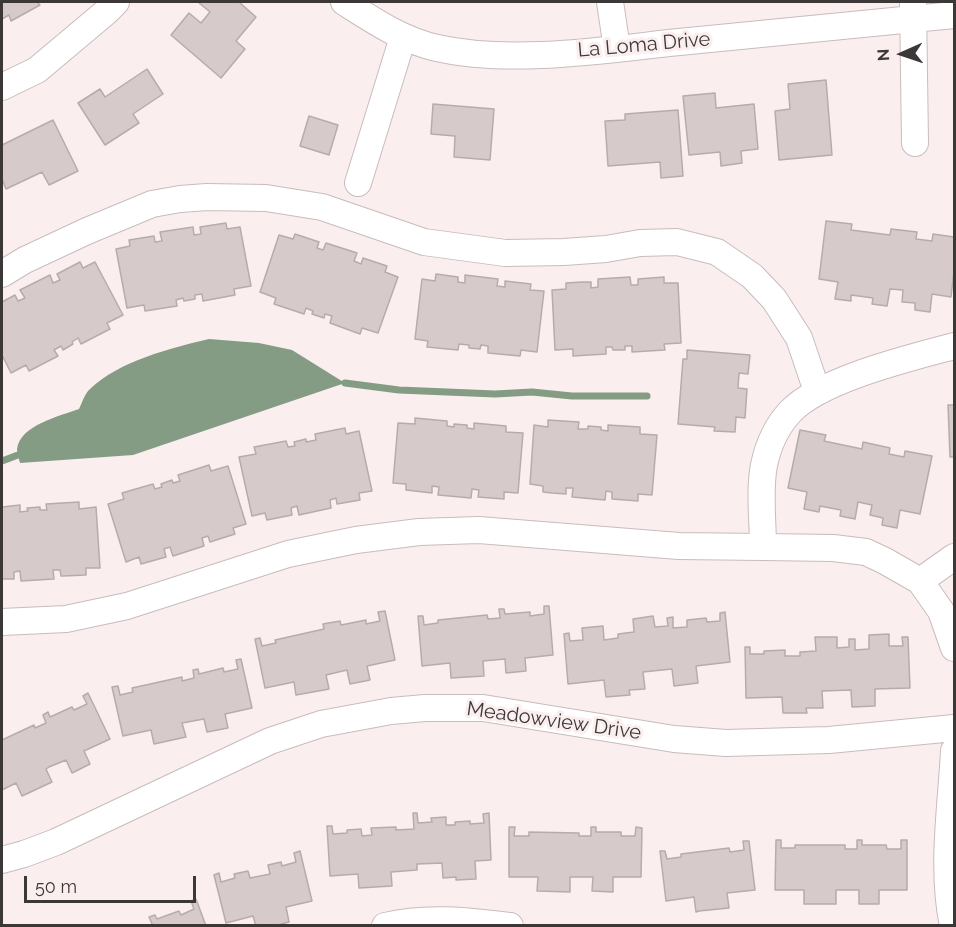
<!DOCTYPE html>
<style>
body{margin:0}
#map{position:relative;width:956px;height:927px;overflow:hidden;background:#fbeeee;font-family:Raleway,sans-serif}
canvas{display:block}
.frame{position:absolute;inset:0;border:3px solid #3d3838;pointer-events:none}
.north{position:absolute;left:872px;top:24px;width:60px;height:60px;-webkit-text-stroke:4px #fbeeee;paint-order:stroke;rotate:267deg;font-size:16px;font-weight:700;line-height:24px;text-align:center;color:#3d3838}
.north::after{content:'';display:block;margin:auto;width:21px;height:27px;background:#3d3838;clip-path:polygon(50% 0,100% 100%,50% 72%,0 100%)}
.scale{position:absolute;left:24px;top:876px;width:172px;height:27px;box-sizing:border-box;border:3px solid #3d3838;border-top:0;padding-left:8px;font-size:18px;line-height:21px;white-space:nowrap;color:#3d3838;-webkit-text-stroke:4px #fbeeee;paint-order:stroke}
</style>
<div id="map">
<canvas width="956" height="927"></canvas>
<div class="frame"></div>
<div class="north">N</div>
<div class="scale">50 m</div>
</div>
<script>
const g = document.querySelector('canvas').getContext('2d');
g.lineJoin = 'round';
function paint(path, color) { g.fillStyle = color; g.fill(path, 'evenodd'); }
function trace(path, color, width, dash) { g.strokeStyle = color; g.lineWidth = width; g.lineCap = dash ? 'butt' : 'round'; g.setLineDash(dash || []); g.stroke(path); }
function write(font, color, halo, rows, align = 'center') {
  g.font = font + ' Raleway,sans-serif'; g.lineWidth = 6; g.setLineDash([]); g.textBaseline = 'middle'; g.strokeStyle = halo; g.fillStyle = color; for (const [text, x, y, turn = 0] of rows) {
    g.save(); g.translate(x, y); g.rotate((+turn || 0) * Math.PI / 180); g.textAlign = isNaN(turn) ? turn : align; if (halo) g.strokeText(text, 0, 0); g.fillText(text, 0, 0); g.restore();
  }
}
paint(new Path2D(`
 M209 339 259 343 292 350 345 383 133 455 20 463C19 459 17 453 17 449 20 425 60 416 79 409 82 403 85 393 90 389 119 361 171 348 209 339Z`), '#859c84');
trace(new Path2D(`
 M345 383 399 390 495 394 532 392 572 396H647
 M2 461 18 455`), '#859c84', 7);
const building = new Path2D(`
 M2 2H37L40 5 11 21 9 15 2 19Z
 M198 2H239L256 17 236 41 245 49 221 78 171 35 189 13 201 23 210 12Z
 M147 69 163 94 133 114 139 123 105 145 78 103 100 89 105 97Z
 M826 80 832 155 779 160 775 111 790 109 788 84Z
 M715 93 716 108 754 104 758 149 741 151 742 163 721 166 720 152 689 155 683 96Z
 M433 104 494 109 490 160 454 157 455 136 431 134Z
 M678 110 683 176 661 178 660 162 608 166 605 121 625 120V114Z
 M309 116 338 125 329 155 300 146Z
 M53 120 78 171 49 185 42 172 6 189 2 179V145Z
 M826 221 852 224 851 230 890 235 891 229 917 232 916 239 932 241 933 234 954 237V271L951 297 932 294 930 312 915 310V303L902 302 903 290 890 289 887 306 872 304 873 298 851 295V301L835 299 838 282 819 279Z
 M226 223 227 229 240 227 251 286 234 289 235 295 203 301 202 294 195 295V299L184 301 183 298 176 300 177 306 145 311 144 305 127 308 116 249 130 246 129 240 154 236 155 242 162 241 160 232 193 227 194 235 201 234 200 227Z
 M295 234 319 242 317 248 323 250 326 243 357 253 354 261 361 264 363 258 387 266 385 272 398 277 378 333 362 328 360 334 330 323 332 316 325 314 324 318 312 314 313 311 306 308 304 314 274 304 276 298 260 292 279 235 293 239Z
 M80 262 83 268 95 262 123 315 107 323 110 329 81 344 78 338 72 342 73 344 63 350 61 346 54 350 58 356 29 371 26 365 11 373 2 355V302L15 295 18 301 25 298 20 290 50 275 53 283 60 280 57 274Z
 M436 274 458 277V282L465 283V275L498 279 497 286 505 287V281L531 284 530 290 544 291 537 352 521 350 520 356 488 353V346L481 345 480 349 469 348V345L459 344 458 350 427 347 428 341 415 339 422 279 435 281Z
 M630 277 631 285H638V279L664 277V283H678L681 343 664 344 665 350 632 352V346H625V350H613L612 347H606V354L573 356V349L555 350 552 290 566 289V283L582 282H591V288L598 287V279Z
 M687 350 750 355 748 374 739 373 738 388 747 389 745 418 736 417 735 432 714 431 715 427 678 424 683 359H687Z
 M948 405H954V457H950Z
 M415 418 447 421V426L454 427V424L467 425V428L474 429V423L506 426V432L523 433 518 493 504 492V499L478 497 479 490 472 489 471 498 438 495 439 487 432 486V493L406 490V484L393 483 398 423 415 424Z
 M548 420 579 422 578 429H588V426L601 427V430L608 431V425L640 427V434L657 435 652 495 638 494V501L612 499V492L606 491 605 500 572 497 573 488H566V494L552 493 543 492V486L530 484 534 425 548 427Z
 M345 428 346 434 359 431 372 491 359 493 360 500 337 504 336 498 330 500 331 508 299 515 297 506 291 508 292 515 267 520 265 513 252 516 239 457 256 454 254 447 286 441 288 447 295 446 294 442 306 439V442L316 440 315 434Z
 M800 430 826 435 824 441 862 449 863 442 890 448 889 454 904 457 905 451 932 456 920 514 900 510 897 528 882 525 883 518 870 515 872 505 858 502 855 519 840 516 841 510 820 506 819 512 804 509 807 492 788 488Z
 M209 465 211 471 228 466 246 524 233 528 235 534 210 542 208 536 202 538 204 546 173 556 170 547 164 549 166 557 141 564 139 557 126 562 108 504 124 499 122 493 153 484 155 489 162 487 161 484 172 480 173 483 180 481 178 475Z
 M79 502V509L96 507 100 568H86V575L63 576H61L60 570H53L54 579 21 581 20 571 14 572V579H2V507L20 505V512L28 511 27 508 40 507V510H47L46 504Z
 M544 606H549L553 655 525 658 526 671 506 673 505 659 483 661 484 676 451 678 450 663 422 666 418 616H423L424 625 438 623V620L487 615 488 619 500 618 499 609H504L505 614 530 612V616L544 614Z
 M385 611 395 660 367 666 370 680 350 684 347 670 326 675 329 689 324 690 296 695 294 682 265 688 255 639 260 638 262 646 276 643 275 640 324 629 323 624 340 621 341 625 366 620V624L380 621 378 612Z
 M725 612 730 662 696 666 698 683 674 686 672 669 643 672 645 689 629 690 630 695 606 697 604 680 568 684 564 634 569 633 570 641 583 640 582 628 603 626 604 640 618 638V634L634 632 633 619 653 616 655 627 668 626 667 618 673 617V628L687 627V620L706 618 707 622 720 621V613Z
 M889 634V646H903L902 637H908L910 688 875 689V706L852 707 851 690 822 691 823 708H806L807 713H783L782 697 746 698 745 647H750V654H764V651L785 650V656H800V652L816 651 815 637H837V648L849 647V639H855V650L869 649V635Z
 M241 659 252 708 225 714 228 728 207 732 204 719 182 723 186 737 154 744 151 730 123 736 112 687 118 686 120 695 133 692 132 688 182 677V681L194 678 193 670 198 669 199 674 223 668 224 672 238 669 236 660Z
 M88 693 110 739 84 751 90 764 72 773 66 760 49 767 46 769 52 782 22 796 16 783 2 790V740L34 725 35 728 46 723 43 715 48 712 50 717 72 707 74 710 87 704 83 696Z
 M413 813H417L418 823 432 822 431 818 446 817V825H455V822L470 821V824L484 823 483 814 489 813 491 860 475 861 476 879 456 880V877L443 878 442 863 417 864V870L391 872 392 886 359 888 358 874 330 876 327 826H332L333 834 347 833V830L361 829 362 836 372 835 371 828 396 827V830L414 829Z
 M509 827H515L514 836H529V832L579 833V836H591V827H596V832H621V836H635L636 827 642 828 641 877H613V892L592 891 593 877H570V892L537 891 538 877H509Z
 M776 840H781V848H795V845H845V849H857V840H862V845H886L887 849H901V840H907V890H879V904H859V890H836V904H804V890H775Z
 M743 841H749L755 890 727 893 729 908 699 911 696 912 694 897 666 901 660 851H665L667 859 681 857V854L729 848 730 852 744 850Z
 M300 851 312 901 286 907 289 922 274 926H256L253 916 226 923 214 875 219 873 221 882 235 878 234 874 248 871 250 878 270 874 268 865 281 862 282 866 296 862 294 853Z
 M196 899 206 926H153L149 917 155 915 157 919 179 911 181 915 194 909 191 901Z`);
paint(building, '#d6caca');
trace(building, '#b7acac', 1.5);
const street = new Path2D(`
 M344 2C374 21 402 40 437 48 508 64 597 51 669 43 764 34 859 25 954 15
 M610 2 617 49
 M913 2 915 143
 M2 87 37 70 106 12 116 2
 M358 183 403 37
 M2 274 25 260 87 231 152 204 180 199 207 197 266 198 322 207 424 242 505 253 564 252 606 249 640 243 677 242 717 252 752 276 774 299 799 338 817 391
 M954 346C910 358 821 379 790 412 777 426 768 446 764 465 759 491 763 521 763 547L833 548 866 552 885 561 920 581 941 611 954 648
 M920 581 954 557
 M2 622 66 619 127 606 288 554 356 540 419 532 479 530 679 546 763 547
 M2 860 24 854 56 842 270 741 321 724 391 711 425 708H483L674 739 726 743 829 740 954 728
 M385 926C427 916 468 921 510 926
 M953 926C941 869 951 808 954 751`);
trace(street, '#c8bcbd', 28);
trace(street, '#fff', 26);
write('20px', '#3d3838', '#fbeeee', [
 ["La Loma Drive",644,45,-5],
 ["Meadowview Drive",554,721,8]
]);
</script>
